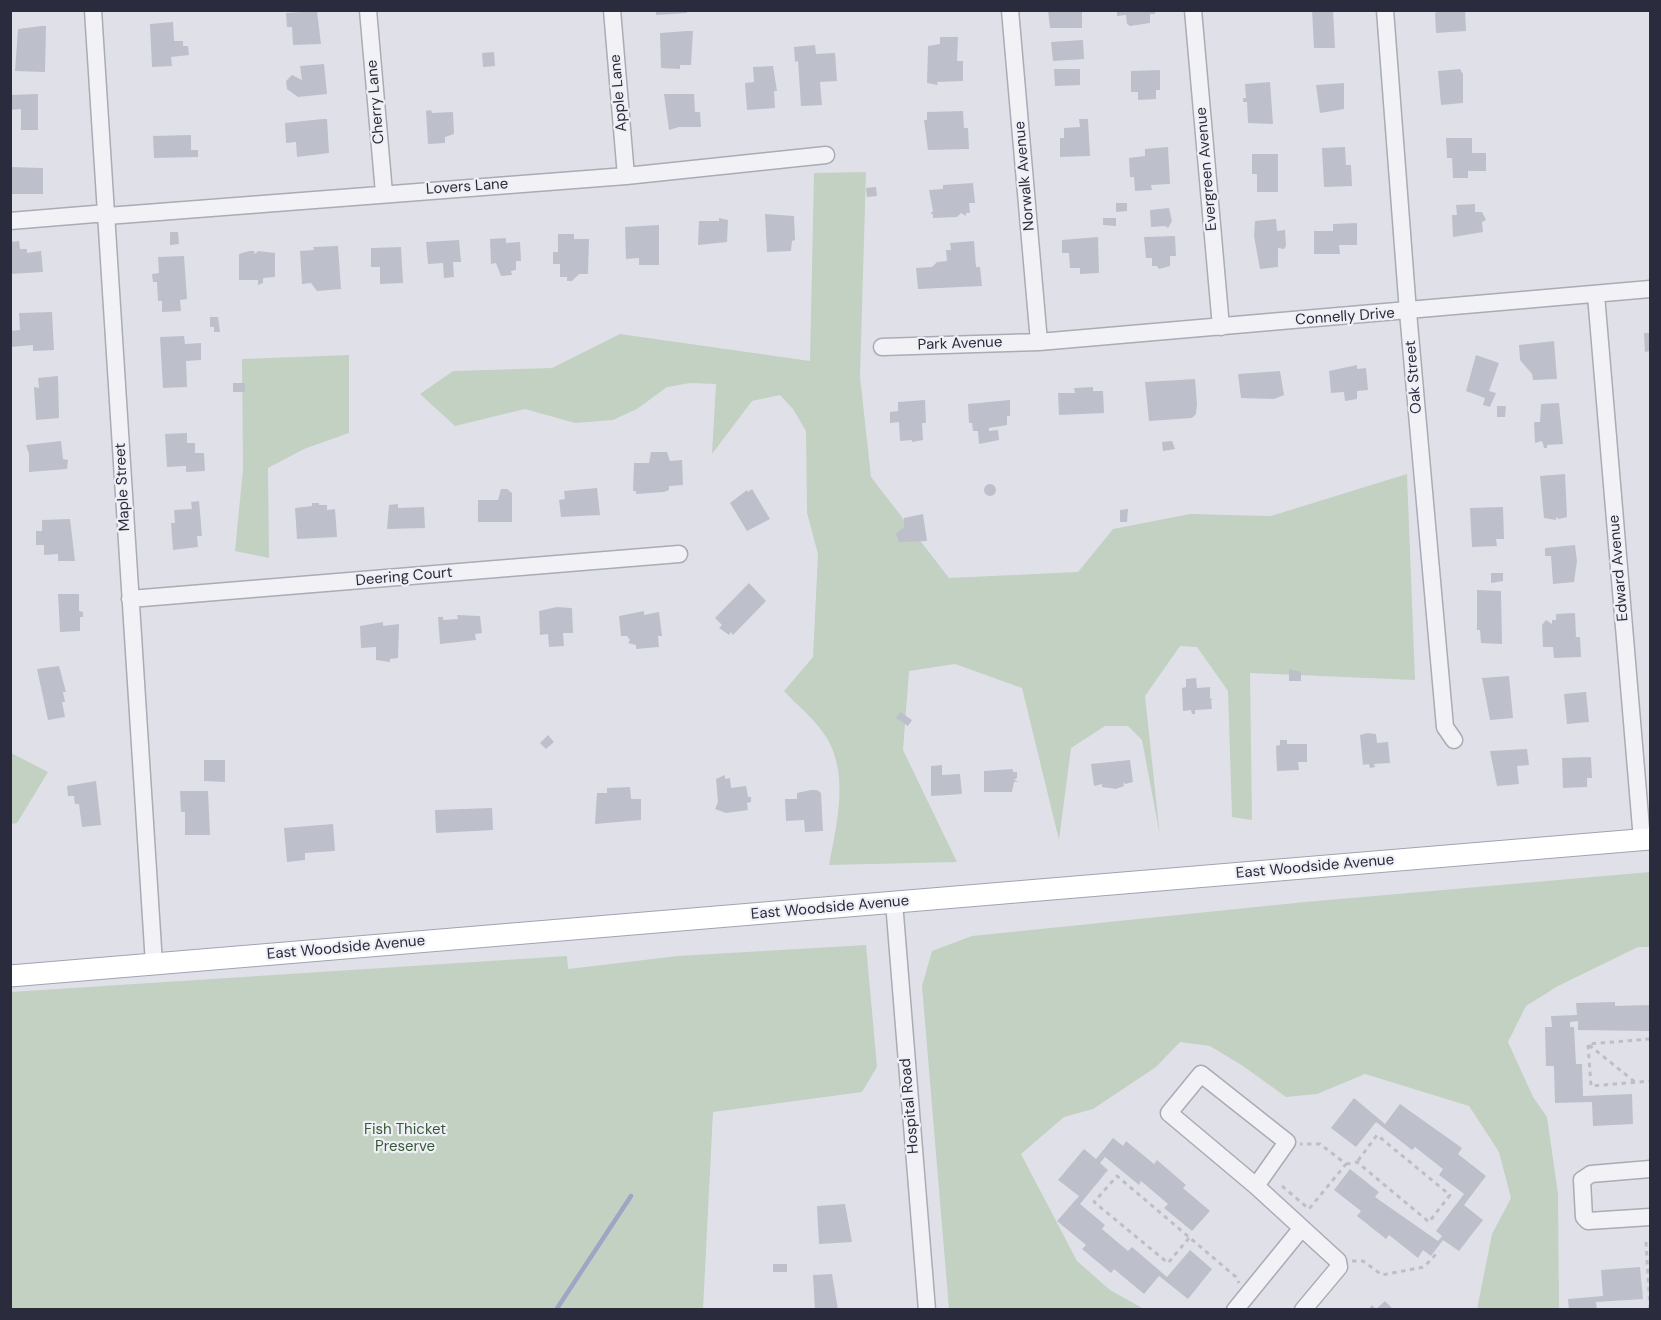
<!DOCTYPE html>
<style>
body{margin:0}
#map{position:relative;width:1661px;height:1320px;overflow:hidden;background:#e0e1e8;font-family:"DM Sans",sans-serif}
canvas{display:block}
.frame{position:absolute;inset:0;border:12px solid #2a2c3e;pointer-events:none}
</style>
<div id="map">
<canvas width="1661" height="1320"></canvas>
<div class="frame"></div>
</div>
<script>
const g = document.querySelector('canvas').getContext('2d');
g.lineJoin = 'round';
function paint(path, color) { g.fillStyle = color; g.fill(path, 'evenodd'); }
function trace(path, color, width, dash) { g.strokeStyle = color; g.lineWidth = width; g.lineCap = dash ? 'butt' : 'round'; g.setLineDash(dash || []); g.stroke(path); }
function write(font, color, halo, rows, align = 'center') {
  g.font = font + ' "DM Sans",sans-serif'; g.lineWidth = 4.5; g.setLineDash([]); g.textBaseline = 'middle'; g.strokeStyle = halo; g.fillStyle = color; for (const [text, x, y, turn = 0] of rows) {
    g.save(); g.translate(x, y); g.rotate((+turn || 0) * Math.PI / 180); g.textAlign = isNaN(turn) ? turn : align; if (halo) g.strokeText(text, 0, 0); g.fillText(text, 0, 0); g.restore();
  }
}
paint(new Path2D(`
 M866 172 860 376 871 477 949 578 1078 572 1113 529 1190 514 1271 516 1407 474 1415 680 1250 673 1252 820 1232 817 1228 691 1197 647 1180 646 1145 696 1160 836 1142 740 1128 726H1105L1071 748 1059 840 1022 688 955 664 909 671 903 750 957 862 829 865C837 823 851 768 822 731 811 716 796 704 784 691L813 657 818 554 807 513 806 431 793 409 780 395 752 401 712 454 716 384 690 383 667 387 637 409 613 420 575 423 525 409 455 426 420 394 453 371 552 368 620 334 810 361 814 173Z
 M349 355V433L304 449 268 468 269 558 235 551 243 469 242 359Z
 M11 753 48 772 17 823 11 824Z
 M1650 872V947H1638L1558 986 1526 1006 1508 1042 1533 1097 1547 1117 1558 1194 1559 1309H1477L1492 1234 1511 1198 1499 1152 1469 1106 1365 1074 1317 1094 1286 1097 1243 1066 1210 1046 1180 1042 1156 1067 1093 1109 1064 1117 1021 1154 1077 1261 1110 1290 1144 1309H949L922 986 932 951 972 936 1305 902Z
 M866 945 877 1067 862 1092 713 1112 703 1309H11V992L567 956 568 969 678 956Z`), '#c2d1c1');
trace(new Path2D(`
 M556 1310 631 1196`), '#9da7c5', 4.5);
paint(new Path2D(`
 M656 10H687V13L656 15Z
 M1048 10H1082V28H1050Z
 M1117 10H1155V14H1150V23L1130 26 1127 24 1126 15 1117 16Z
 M1312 10H1333L1335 48H1314Z
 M1440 10H1465L1466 31 1436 33 1435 13Z
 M317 11 321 44 293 45 292 27H287L286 13Z
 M173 22 174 41H183V46H188L189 55 171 57 172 66 152 67 150 24Z
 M41 26H46L45 72 15 71 18 29Z
 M687 31H693L691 65H680V69L661 68 660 33Z
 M940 37H958L957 61H963V81L937 82 938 85 927 83 928 46 940 44Z
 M1083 40 1084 59 1053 61 1051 42Z
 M815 45 816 54 835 53 837 81 820 82 822 105 801 106 798 61 795 62 794 47Z
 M494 52 495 66 483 67 482 53Z
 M324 64 327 94 298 97 287 89 286 81 292 75 302 80 300 66Z
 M773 66 777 91H774L775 108 747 110 745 83 754 82 753 67Z
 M1054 69H1080V85L1055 86Z
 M1460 69 1463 74V103L1441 105 1438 71Z
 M1160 70V90H1156V99L1138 100V92H1131V71Z
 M1270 82 1273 124 1248 123 1247 102H1243V98H1246L1245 84Z
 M1344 83V109L1320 113 1316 85Z
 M38 94V130H21V109L10 110V95Z
 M664 94H694L695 112H700L701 127H679L669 130Z
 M431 110 432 113 453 112 454 134 445 137V143L428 144 426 111Z
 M963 111 964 128H968L969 149 928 150 924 120H927V112Z
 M323 119H327L329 153 297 157 296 142 286 143 285 123Z
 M1079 119H1088L1090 156 1060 157V138H1064V128L1080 127Z
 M191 135V150H198V157L154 158 153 136Z
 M1446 138H1472V153H1486V171H1468V178H1453L1452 158H1447Z
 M1168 147 1170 184 1151 185 1152 190 1135 191 1134 177H1130L1129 158 1145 156V149Z
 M1345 147 1346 165H1351L1352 186 1324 187 1322 148Z
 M1252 154H1278V192H1257V174H1252Z
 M10 167 43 168V194H10Z
 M973 183 975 203H969L970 213H966V216L961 213 957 217 933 218V214H930L933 211 929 190 943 189V185Z
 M876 187 877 196 867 197 866 188Z
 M1116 203H1127V211L1116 212Z
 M1475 204V212H1482L1486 220 1482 222 1483 232 1453 237 1452 215H1457L1456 205Z
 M1169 208 1172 221 1168 228 1165 226 1151 227 1150 210Z
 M765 214 794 216 795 240 792 241 791 251 767 252Z
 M719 218 728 220 727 242 698 245 699 221H719Z
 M1103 218H1116V226L1103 225Z
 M1276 219 1277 231 1285 230 1286 246 1284 249 1278 248V267L1260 269 1254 236 1255 221Z
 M1357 223V245H1339L1340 254H1314V231H1333V224Z
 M659 225V265H639V258L626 259 625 227Z
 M170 232H178L179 244 170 245Z
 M558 234H574V239H589L588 274H579L572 281H567V277H560V264H553V252H558Z
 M1175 236 1176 256H1170V266L1159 269 1157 266H1152V258H1146L1144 237Z
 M1098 237 1099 273 1080 274V268H1070L1069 253H1062V240Z
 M506 238V243L520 242 521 261H516V270L511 271 512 275 501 276 496 263 491 264 490 239Z
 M459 240 461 262H453L454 277 444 278 443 263 428 264 426 242Z
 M19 241 20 249H27V253L41 251 43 272 10 274V242Z
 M974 241 976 267H980L982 286 918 289 916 268 932 267 937 262 947 261 946 250H951L950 243Z
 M338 246 341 289 317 291 311 283 302 284 300 251 314 250 313 247Z
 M401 247 403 283 380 284V267H371V248Z
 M249 251H254L255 254 258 251 275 253V277L263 278V283L258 285V280H239V254Z
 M184 256 187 299 180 300 181 311 162 312V301H158L157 282H153L152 274 159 273 158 257Z
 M52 312 54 350 33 351V345L11 347 10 331 20 330 19 313Z
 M210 317H218L220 332H214V327H210Z
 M1644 333H1650V351L1645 352Z
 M184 336 185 344 201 343V360L186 361 187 387 163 388 160 337Z
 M1554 341 1557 379 1533 380 1532 374 1520 360 1519 345Z
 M1476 355 1499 363 1489 391 1496 393 1490 407 1483 405 1485 398 1466 391Z
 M1357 365V369L1366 368 1368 390 1357 391V399L1345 401 1344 392 1331 393 1329 371Z
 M1280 371 1284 395 1274 399 1241 398 1238 374Z
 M58 376 59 418 36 420 34 387 39 388 38 378Z
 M1195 379 1197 404 1196 414 1192 418 1149 421 1145 382Z
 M233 383H245V392H233Z
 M1093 387V391H1103L1104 413 1059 415 1058 393H1075L1074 388Z
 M925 400 926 423H922L923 440 912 442V440L900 441 899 422 890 423V412L898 411V402Z
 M1010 400V416H1007V425L989 428V431L998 430 999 440 979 444 978 431H973L972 423H969L968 404Z
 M1559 403 1563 444 1547 445V448H1544L1542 441 1535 443 1534 422H1540L1541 404Z
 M1497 406H1506L1505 417H1497Z
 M187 433V443H195V453H204L205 471 186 472V466L167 467 165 434Z
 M61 441 63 459 68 460 67 469 29 472V454L26 445Z
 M1172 441 1175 449 1163 451 1162 442Z
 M651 452H667L670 461 682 460 683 485 669 486V490L664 492 636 494V491H633L634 463H649Z
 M1565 474 1567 517 1559 519 1556 517V520L1544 518 1540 476Z
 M984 490a6 6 0 1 1 12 0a6 6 0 1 1-12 0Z
 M597 488 600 515 561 517 559 500 565 499 564 491Z
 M501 489H507L512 493V522H478V500H498Z
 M752 489 770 519 747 531 730 503 747 490 748 492Z
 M199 501 202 536H197L198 547 173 550 171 523H175L174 510 192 509 191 502Z
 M312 503H319V505H327V510L335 509 337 537 297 539 295 508 312 506Z
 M398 504V508L424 507 425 528 387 529 389 505Z
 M1503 507 1504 539H1496L1497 546 1472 547 1470 508Z
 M1128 509 1127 522H1120V510Z
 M923 514 927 541 899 542 896 534 904 527V518Z
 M70 519 75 561H58V554L44 555V545H36V531H42V520Z
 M1575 545 1577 561 1574 582 1553 584 1551 556H1545V548Z
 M1491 573H1503V581L1491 583Z
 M749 583 766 601 733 635 731 632 729 635 719 628 722 625 715 618Z
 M1477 590 1501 591 1502 644 1481 643 1480 630H1477Z
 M58 594H79V611L83 612V617H80V631L60 632Z
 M557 607 572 608 573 633H563L564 646 549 647 548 634 540 635 539 611Z
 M644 611V615L659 612 662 636H658L659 647 636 649V645L628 643 630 640 627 636H621L619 616Z
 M1575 613 1576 637H1580L1581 657 1554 658 1553 647H1543L1542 625 1546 620 1552 624V620H1556V614Z
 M457 615 480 616 482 633 475 634 476 640 440 644 438 617H443V620L458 619Z
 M383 622V626L399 624 398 658 390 659V662L376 660V647L361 648 360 626Z
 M59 666 66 692H63L65 702H62L65 717 48 720 37 669Z
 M1289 669 1301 672V681H1289Z
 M1509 676 1513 718 1490 720 1482 678Z
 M1196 678 1197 688 1210 687V698L1213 700H1211L1212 709 1195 710V714H1192L1191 710 1183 711 1182 688 1186 687V679Z
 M1586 692 1589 722 1567 724 1564 694Z
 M900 712 912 720 908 726 896 718Z
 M1367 733 1376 734 1377 743 1388 742 1390 763 1374 764 1375 767 1370 768 1369 764 1363 765 1360 735Z
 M548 735 554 742 546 749 540 743Z
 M1280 740H1287V744H1307V762H1298L1299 770 1277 771 1276 746 1280 745Z
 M1527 749 1529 765 1517 766 1519 784 1497 786 1490 751Z
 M1591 757 1592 778H1587V787L1563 788 1562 758Z
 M204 760H225V782L204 781Z
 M1130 760 1133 782 1125 784 1123 782 1124 786 1116 789 1102 787V784L1094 786 1091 764Z
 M942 765V775L960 774 962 794 931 796V766Z
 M1013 769V772H1017V778L1014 780 1019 782H1014L1012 792H984V771Z
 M725 775V779L730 778 731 788 746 786 748 797H751V802L747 803 748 810 726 813 715 809 718 802 716 779Z
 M96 781 101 825 82 827 79 804H75L74 796H68L67 786Z
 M630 787 631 799H641V820L595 824 597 793H607V788Z
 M811 790H817L821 793 823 831 805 832 804 820 786 821 785 799H797V793Z
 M180 791H208L210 835H185V812H181Z
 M492 808 493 830 436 833 435 810Z
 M333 824 335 851 305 853V860L287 862 284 828Z
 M1615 1002V1006L1650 1005V1031L1578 1030V1021L1570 1022V1027H1574L1576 1064H1582L1583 1096 1632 1094 1633 1124 1593 1126 1592 1102 1555 1103 1554 1066H1546L1545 1027H1552L1551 1016 1577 1015 1576 1003Z
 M1354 1098 1385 1124 1400 1104 1462 1148 1458 1154 1486 1176 1464 1205 1483 1220 1459 1251 1443 1240 1431 1256 1423 1250 1418 1258 1389 1235 1386 1239 1357 1216 1361 1211 1334 1190 1350 1169 1379 1192 1375 1197 1438 1241 1442 1236 1436 1231 1464 1194 1439 1175 1443 1169 1415 1147 1412 1150 1376 1122 1356 1147 1331 1128Z
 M1113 1138 1123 1146 1126 1141 1154 1164 1157 1160 1186 1185 1183 1188 1210 1211 1192 1231 1164 1208 1168 1204 1141 1181 1139 1185 1105 1157 1100 1163 1108 1170 1080 1204 1105 1225 1102 1229 1128 1251 1132 1247 1167 1277 1190 1250 1212 1269 1188 1299 1159 1276 1144 1294 1114 1269 1111 1273 1082 1249 1086 1245 1057 1221 1079 1196 1058 1180 1084 1149 1096 1159Z
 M845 1204 852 1242 819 1244 817 1206Z
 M773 1264H787V1272H773Z
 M1640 1267 1643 1299 1596 1302 1597 1310H1569L1568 1299 1603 1296 1601 1270Z
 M832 1274 838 1310H815L813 1275Z
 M1385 1301 1394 1310H1368L1372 1305 1376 1309Z`), '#bdbfca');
const minor = new Path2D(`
 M93 10 154 964
 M368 10 384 193
 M612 10 626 176
 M1010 10 1039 342
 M1193 10 1221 327
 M1385 10 1408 312 1445 727 1454 740
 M107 216 626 176 826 155
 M10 221 107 213
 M1596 295 1642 840
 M882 347 1039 342 1650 289
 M130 599 679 554
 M894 902 927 1310
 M1650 1169 1591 1174 1582 1180 1584 1217 1588 1221 1650 1217
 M1256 1186 1287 1142 1201 1074 1169 1113 1256 1186 1338 1261 1339 1267 1303 1310
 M1235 1310 1301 1229`);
const major = new Path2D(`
 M10 976 1650 839`);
trace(minor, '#a9abb5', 19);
trace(major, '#a0a3b2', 23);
trace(new Path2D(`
 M1650 1039 1588 1044 1591 1086 1650 1081
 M1589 1045 1635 1082
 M1346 1164 1357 1162 1429 1222 1450 1195 1377 1135 1357 1162
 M1282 1186 1309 1209 1346 1164 1320 1144H1300
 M1189 1238 1168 1263 1094 1202 1117 1176 1236 1277 1239 1283
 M1646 1242 1650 1310
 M1352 1261H1363L1382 1275 1424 1267 1439 1251`), '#bebfc6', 3, [4.5, 4.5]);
trace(minor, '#f2f2f6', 16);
trace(major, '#fff', 21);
write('15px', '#2a2c3e', '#eff0f5', [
 ["Apple Lane",619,93,-95],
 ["Cherry Lane",376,102,-95],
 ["Evergreen Avenue",1207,169,-95],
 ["Norwalk Avenue",1025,176,-95],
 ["Lovers Lane",467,187,-4],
 ["Connelly Drive",1345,317,-4],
 ["Park Avenue",960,344,-2],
 ["Oak Street",1414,377,-95],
 ["Maple Street",123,487,-93],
 ["Edward Avenue",1619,568,-95],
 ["Deering Court",404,577,-5],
 ["East Woodside Avenue",1315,867,-5],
 ["East Woodside Avenue",830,908,-5],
 ["East Woodside Avenue",346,948,-5],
 ["Hospital Road",910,1106,-95]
]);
write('15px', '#385839', '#eff0f5', [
 ["Fish Thicket",405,1130],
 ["Preserve",405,1147]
]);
</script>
